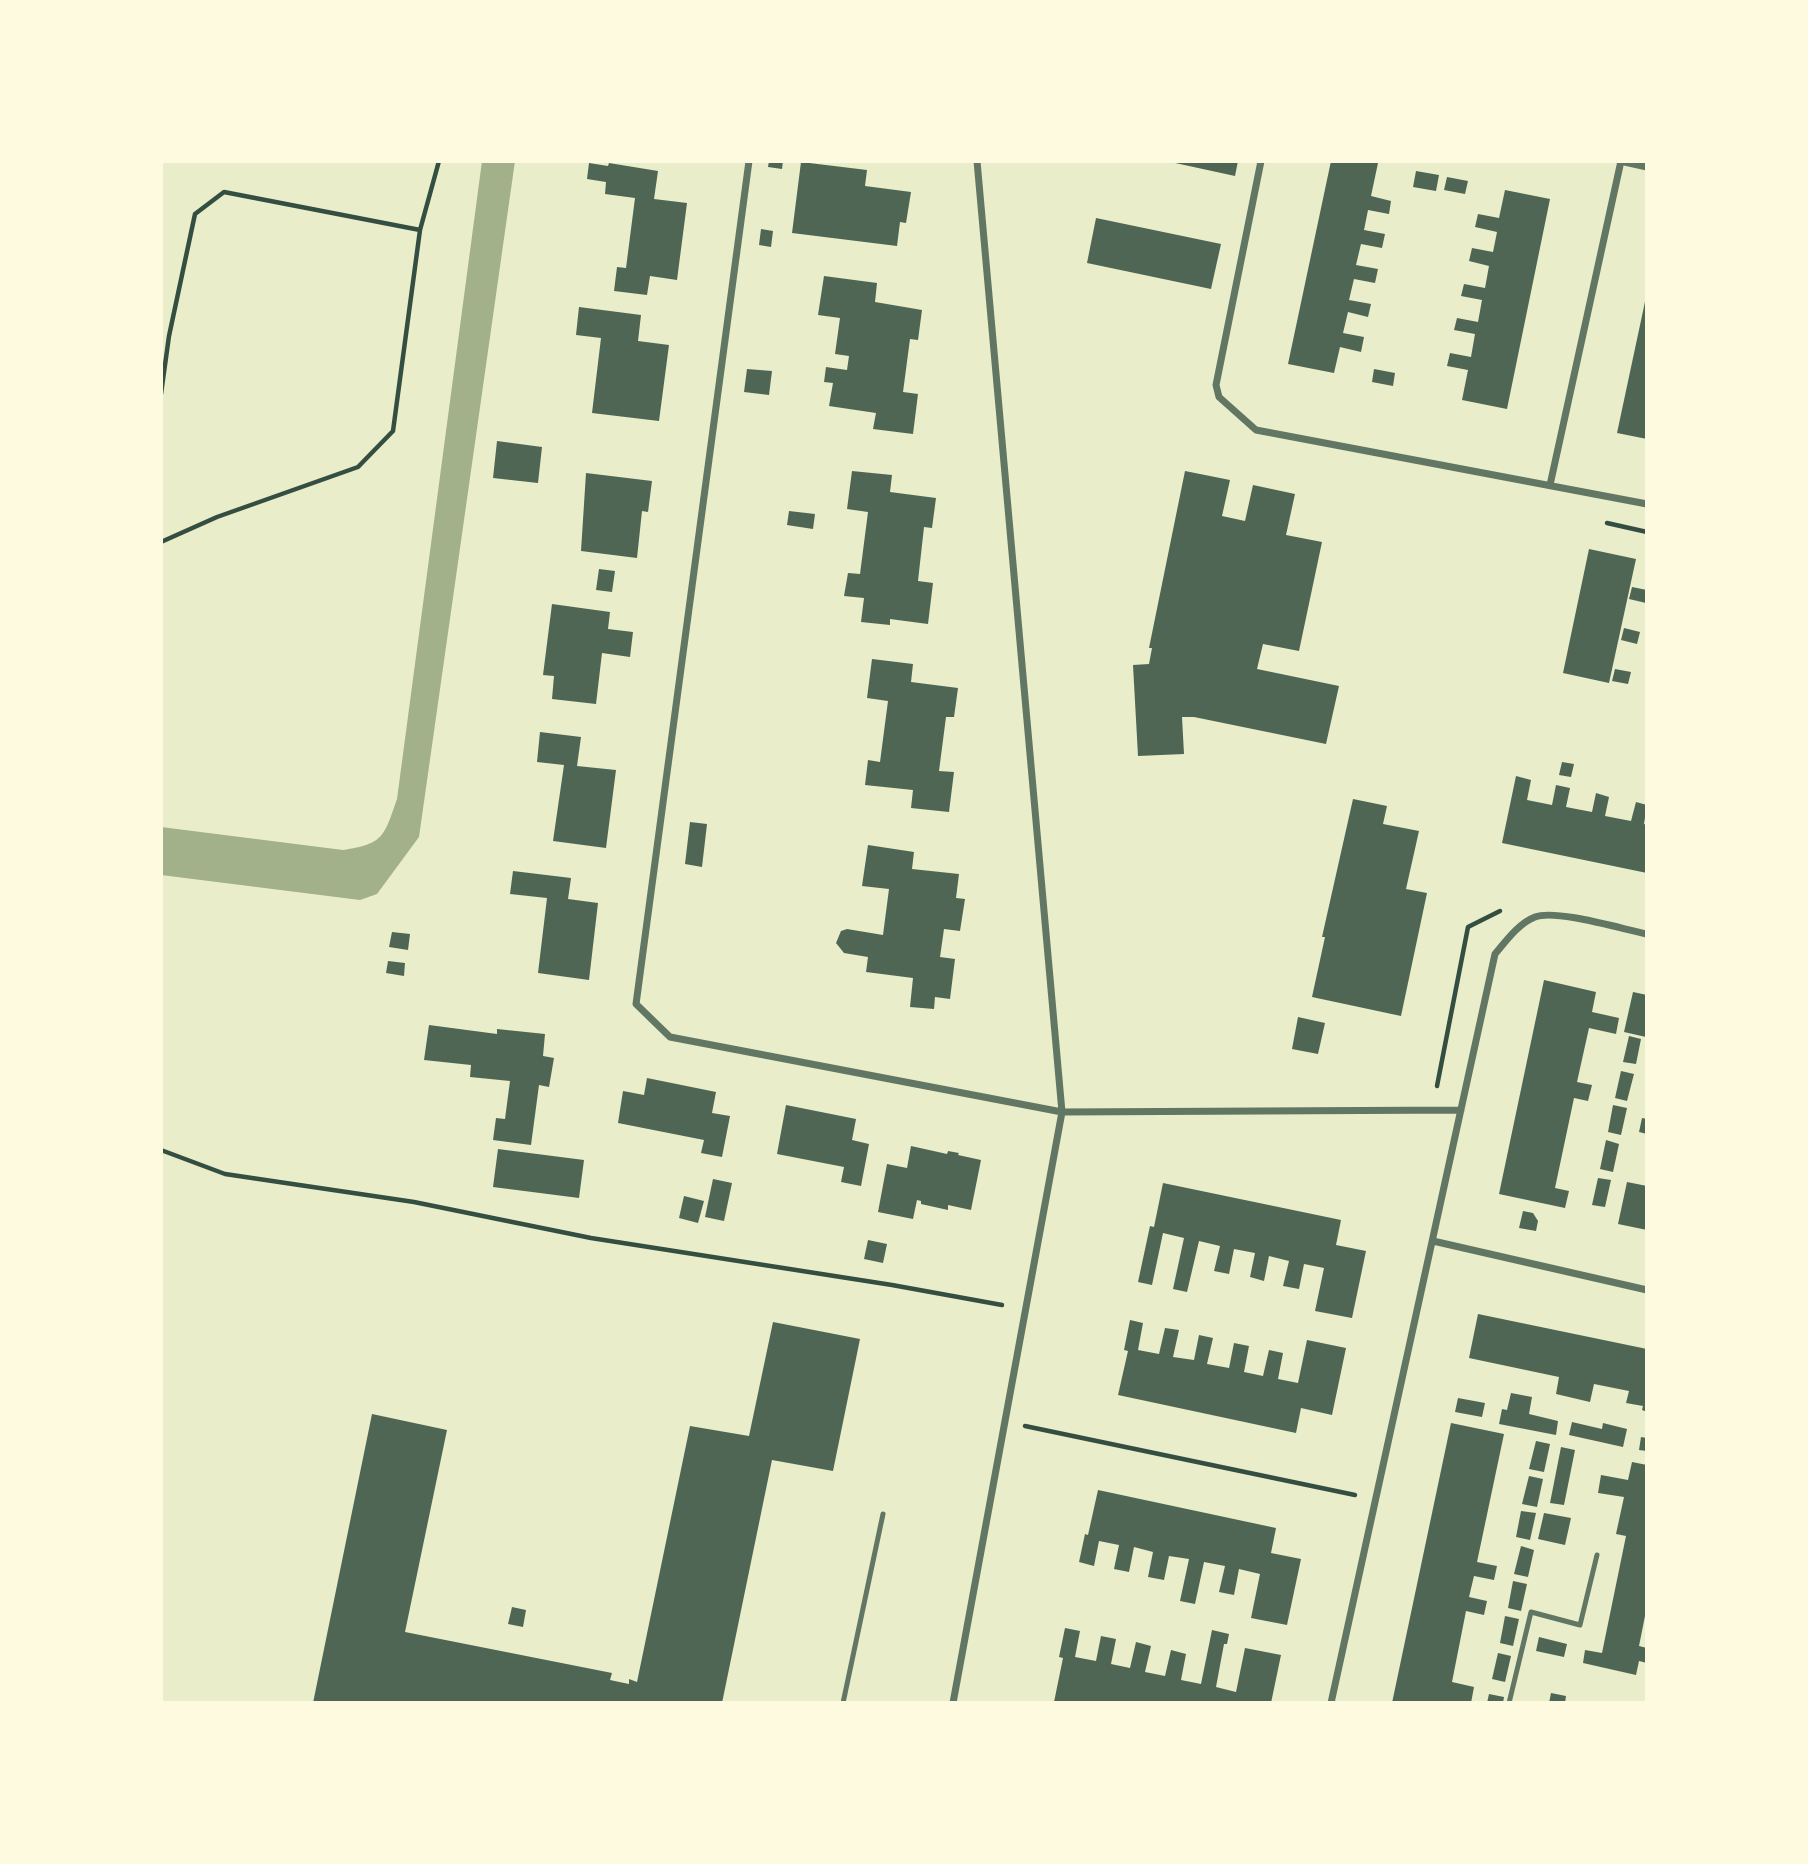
<!DOCTYPE html>
<style>
body{margin:0}
#map{position:relative;width:1808px;height:1864px;overflow:hidden;background:#e9edc9;font-family:"Golos Text",sans-serif}
canvas{display:block}
.frame{position:absolute;inset:0;border:163px solid #fefae0;pointer-events:none}
</style>
<div id="map">
<canvas width="1808" height="1864"></canvas>
<div class="frame"></div>
</div>
<script>
const g = document.querySelector('canvas').getContext('2d');
g.lineJoin = 'round';
function paint(path, color) { g.fillStyle = color; g.fill(path, 'evenodd'); }
function trace(path, color, width, dash) { g.strokeStyle = color; g.lineWidth = width; g.lineCap = dash ? 'butt' : 'round'; g.setLineDash(dash || []); g.stroke(path); }
paint(new Path2D(`
 M482 161H515L419 837 377 894 360 900 161 875V827L343 850C384 844 384 836 397 799Z`), '#a3b18a');
paint(new Path2D(`
 M769 161H783L782 169 768 167Z
 M1166 161H1238L1235 176Z
 M1331 161 1378 163 1371 196 1391 201 1389 214 1368 210 1364 230 1385 234 1382 248 1361 244 1356 265 1378 269 1375 283 1354 279 1349 300 1371 304 1368 317 1348 312 1343 333 1364 337 1361 352 1340 347 1334 373 1288 364Z
 M801 162 867 170 865 186 911 192 906 223 900 222 897 246 792 233Z
 M589 163 608 166 609 163 658 171 654 199 687 203 677 280 650 276 647 295 614 291 617 267 626 268 635 198 605 194 606 182 587 179Z
 M1416 171 1439 175 1436 191 1413 187Z
 M1447 177 1468 181 1465 194 1444 190Z
 M1505 190 1550 199 1507 409 1462 400 1468 370 1447 366 1450 353 1471 357 1475 334 1454 330 1457 318 1478 322 1482 300 1461 296 1464 284 1485 288 1489 266 1469 261 1472 248 1493 252 1497 232 1475 227 1478 214 1499 218Z
 M1096 218 1221 244 1211 289 1087 263Z
 M761 229 773 231 771 247 759 245Z
 M824 276 877 283 875 302 922 310 918 340 910 339 903 392 918 394 913 434 873 429 876 413 829 406 833 383 824 382 826 367 847 370 849 356 835 354 840 318 818 315Z
 M1646 297H1647V439L1617 433Z
 M579 307 641 315 638 341 669 345 659 421 592 413 601 338 576 335Z
 M747 369 772 371 769 395 744 392Z
 M1374 369 1395 373 1393 386 1372 382Z
 M497 441 542 447 538 483 493 478Z
 M852 471 892 475 890 492 936 498 932 528 924 527 918 581 933 583 928 624 890 619V625L861 622 864 598 844 596 848 573 860 574 868 512 847 509Z
 M1185 471 1230 480 1222 516 1245 521 1253 485 1295 494 1286 535 1322 542 1299 651 1263 644 1257 669 1339 686 1326 744 1194 717H1182L1184 754 1138 756 1133 665 1149 664 1152 648H1149Z
 M586 473 652 481 648 512 642 511 637 558 581 551Z
 M789 511 815 514 813 529 787 525Z
 M1589 549 1636 559 1609 683 1563 673Z
 M599 569 615 571 612 592 596 590Z
 M1632 587 1647 590 1646 603 1629 599Z
 M552 604 610 612 608 629 633 632 630 657 602 653 596 704 552 699 554 676 543 675Z
 M1624 628 1640 632 1637 644 1621 640Z
 M872 659 913 664 911 682 958 688 954 717H946L939 771 954 772 949 812 911 808 913 790 865 785 868 760 880 762 888 701 867 698Z
 M1615 669 1631 672 1628 684 1612 681Z
 M540 732 581 737 577 766 616 770 606 848 553 841 564 765 537 762Z
 M1562 762 1574 764 1571 777 1559 775Z
 M1516 776 1531 780 1527 800 1552 805 1556 785 1570 788 1566 807 1592 812 1596 793 1609 797 1605 816 1631 821 1636 802 1647 805 1644 824 1647 825V873L1502 843Z
 M1353 799 1387 806 1383 824 1419 831 1406 889 1427 893 1401 1016 1312 997 1325 937H1322Z
 M690 822 707 824 702 867 685 864Z
 M868 845 914 852 912 869 959 874 956 898 965 899 960 931 944 929 940 957 955 959 950 999 935 997 934 1009 910 1007 913 978 866 972 868 957 844 953 836 943 841 931 847 929 883 935 889 889 862 886Z
 M513 871 571 878 568 899 598 903 589 980 538 973 547 898 510 894Z
 M392 932 410 934 408 950 389 947Z
 M388 961 405 963 404 976 386 973Z
 M1544 980 1596 992 1592 1012 1619 1018 1616 1034 1589 1028 1577 1082 1592 1085 1588 1101 1574 1098 1555 1188 1569 1191 1565 1208 1499 1194Z
 M1633 992 1647 995 1646 1037 1624 1032Z
 M1298 1017 1325 1023 1318 1054 1292 1049Z
 M429 1025 497 1034V1029L545 1034 543 1056 554 1058 549 1087 539 1085 531 1145 493 1140 496 1118 505 1119 510 1081 470 1077 471 1065 424 1060Z
 M1629 1036 1641 1039 1636 1064 1623 1062Z
 M1621 1071 1634 1074 1627 1101 1615 1098Z
 M647 1078 716 1092 712 1113 730 1116 722 1157 701 1153 704 1140 618 1123 623 1091 644 1095Z
 M786 1105 856 1119 852 1140 869 1144 861 1186 841 1182 844 1167 777 1154Z
 M1613 1105 1627 1108 1621 1135 1608 1132Z
 M1642 1118 1647 1119V1134L1639 1132Z
 M1606 1140 1619 1144 1613 1172 1600 1169Z
 M911 1146 947 1154 948 1151 959 1153 958 1155 981 1160 971 1210 948 1205V1210L921 1204V1201L917 1200 913 1219 878 1212 887 1164 907 1168Z
 M498 1149 584 1160 579 1198 493 1187Z
 M1598 1178 1611 1180 1605 1207 1592 1205Z
 M713 1179 732 1183 724 1221 705 1217Z
 M1627 1182 1647 1186V1230L1618 1224Z
 M1163 1183 1341 1220 1336 1245 1366 1251 1352 1318 1315 1311 1324 1268 1304 1264 1299 1289 1283 1286 1289 1261 1269 1256 1264 1281 1250 1277 1255 1253 1234 1249 1229 1274 1214 1271 1220 1246 1199 1241 1187 1292 1173 1289 1184 1238 1163 1233 1152 1285 1138 1282 1150 1226 1154 1227Z
 M684 1196 704 1201 698 1223 679 1218Z
 M1523 1211 1533 1213 1538 1221 1536 1231 1519 1228Z
 M868 1240 887 1244 883 1263 864 1259Z
 M1478 1314 1647 1349V1412L1642 1410 1643 1406 1626 1403 1629 1391 1594 1384 1590 1402 1556 1394 1559 1377 1469 1358Z
 M1130 1320 1143 1323 1138 1350 1159 1354 1165 1328 1179 1330 1173 1357 1194 1360 1199 1335 1213 1338 1207 1364 1229 1368 1234 1343 1249 1346 1244 1372 1263 1376 1269 1350 1283 1353 1278 1379 1298 1383 1307 1340 1346 1348 1332 1415 1301 1408 1296 1433 1118 1395 1128 1351 1124 1350Z
 M773 1322 860 1339 833 1471 772 1460 722 1703H313L372 1414 447 1430 405 1632 612 1673 610 1680 629 1684V1679L637 1682 690 1426 749 1436Z
 M1511 1393 1532 1397 1529 1414 1558 1421 1556 1435 1499 1424 1502 1409 1507 1410Z
 M1458 1398 1485 1403 1482 1417 1455 1412Z
 M1572 1422 1602 1429 1603 1423 1627 1429 1623 1447 1569 1435Z
 M1451 1423 1504 1434 1477 1562 1497 1566 1494 1580 1474 1576 1469 1597 1487 1601 1484 1615 1466 1611 1452 1682 1474 1687 1471 1703H1392Z
 M1641 1437 1647 1438V1451L1639 1450Z
 M1536 1441 1550 1444 1544 1472 1529 1469Z
 M1561 1447 1575 1450 1564 1505 1550 1503Z
 M1632 1462 1647 1465V1606L1639 1646 1647 1648V1663L1639 1661 1636 1675 1583 1663 1585 1650 1602 1653 1626 1536 1616 1534 1624 1497 1598 1493 1601 1475 1628 1480Z
 M1529 1476 1543 1479 1537 1507 1522 1504Z
 M1098 1490 1276 1528 1271 1553 1301 1559 1287 1625 1251 1618 1260 1574 1239 1569 1234 1595 1219 1592 1225 1566 1204 1562 1195 1604 1180 1601 1189 1559 1169 1556 1164 1580 1148 1577 1153 1552 1134 1547 1129 1572 1114 1569 1119 1545 1099 1541 1094 1566 1079 1562 1085 1534 1088 1535Z
 M1521 1511 1536 1513 1530 1540 1516 1537Z
 M1544 1513 1571 1518 1565 1545 1538 1539Z
 M1521 1546 1534 1550 1528 1577 1514 1574Z
 M1513 1581 1527 1584 1521 1611 1508 1608Z
 M512 1607 526 1610 523 1627 508 1624Z
 M1505 1616 1519 1619 1513 1646 1500 1643Z
 M1065 1628 1080 1631 1075 1657 1096 1661 1101 1636 1116 1639 1111 1664 1130 1668 1136 1642 1151 1646 1145 1672 1165 1676 1171 1650 1186 1654 1181 1680 1201 1684 1212 1630 1229 1634 1227 1644H1224L1216 1687 1236 1692 1245 1648 1281 1655 1271 1703 1054 1702 1063 1658 1059 1657Z
 M1539 1637 1567 1644 1564 1657 1536 1651Z
 M1498 1653 1511 1656 1505 1682 1492 1679Z
 M1551 1693 1566 1696 1565 1703H1549Z
 M1489 1694 1504 1697 1503 1703H1487Z`), '#4f6655');
trace(new Path2D(`
 M161 394 169 336 195 214 224 192 420 230
 M1607 523 1647 532
 M161 542 217 517 358 467 393 431 420 230 439 161
 M1437 1086 1468 927 1500 911
 M161 1150 225 1174 414 1202 591 1238 892 1285 1002 1305
 M1025 1426 1355 1495`), '#344e41', 4.5);
trace(new Path2D(`
 M843 1703 883 1514
 M1509 1703 1531 1612 1580 1625 1597 1555`), '#617663', 5);
trace(new Path2D(`
 M749 161 636 1004 670 1037 1062 1112 1461 1110
 M1261 161 1216 385 1219 397 1256 430 1647 504
 M1620 161 1647 167
 M1550 485 1621 161
 M1433 1241 1647 1290
 M953 1703 1062 1112 977 161
 M1331 1703 1495 954C1506 941 1519 923 1535 917 1556 909 1622 929 1647 934`), '#617663', 7);
</script>
